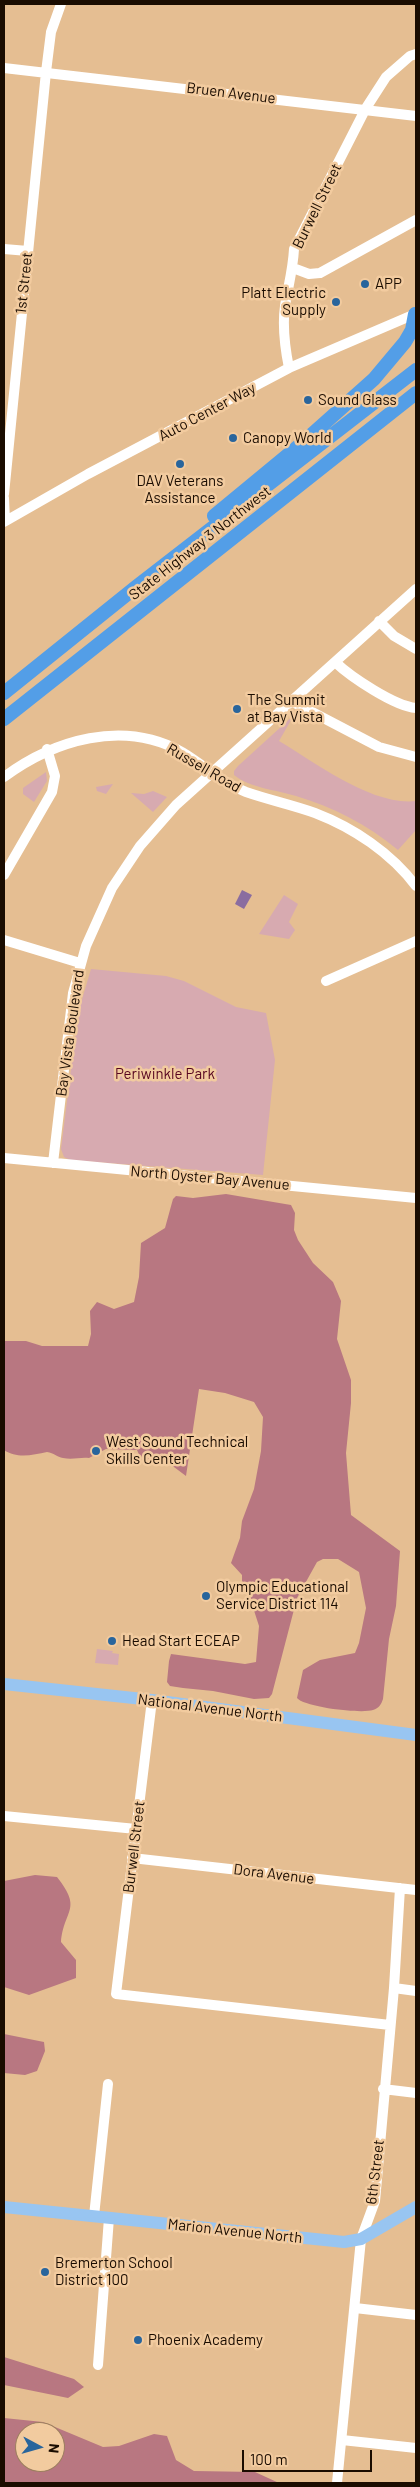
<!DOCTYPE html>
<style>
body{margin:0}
#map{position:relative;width:420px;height:2487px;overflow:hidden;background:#e5be92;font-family:Barlow,sans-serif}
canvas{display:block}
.frame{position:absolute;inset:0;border:5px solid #1a0c00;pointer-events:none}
.north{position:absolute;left:15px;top:2422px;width:50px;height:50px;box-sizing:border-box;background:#f2cb9f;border:1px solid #9c7f5f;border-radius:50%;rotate:96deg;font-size:14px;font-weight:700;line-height:20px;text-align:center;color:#1a0c00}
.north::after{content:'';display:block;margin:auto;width:18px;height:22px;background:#29659c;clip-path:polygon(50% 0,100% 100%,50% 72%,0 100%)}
.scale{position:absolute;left:242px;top:2450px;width:130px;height:22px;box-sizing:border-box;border:2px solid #1a0c00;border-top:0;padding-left:6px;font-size:15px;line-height:18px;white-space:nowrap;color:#1a0c00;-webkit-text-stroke:4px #f2cb9f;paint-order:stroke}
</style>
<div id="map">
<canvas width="420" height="2487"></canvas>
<div class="frame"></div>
<div class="north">N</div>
<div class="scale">100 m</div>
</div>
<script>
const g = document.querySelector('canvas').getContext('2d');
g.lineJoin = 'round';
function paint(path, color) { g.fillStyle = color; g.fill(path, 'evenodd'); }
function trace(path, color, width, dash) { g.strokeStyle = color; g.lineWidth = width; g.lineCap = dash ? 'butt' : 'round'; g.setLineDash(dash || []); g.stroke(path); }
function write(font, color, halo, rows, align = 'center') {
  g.font = font + ' Barlow,sans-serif'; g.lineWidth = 5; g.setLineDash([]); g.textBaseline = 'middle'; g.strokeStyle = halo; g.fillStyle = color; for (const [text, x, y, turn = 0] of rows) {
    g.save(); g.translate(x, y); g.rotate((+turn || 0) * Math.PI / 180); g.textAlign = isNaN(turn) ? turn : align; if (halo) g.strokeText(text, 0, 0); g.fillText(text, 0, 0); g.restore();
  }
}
paint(new Path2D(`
 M294 715 279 741C316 763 372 806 416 801V830L398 850C368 825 333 807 296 796 277 790 250 788 234 775V771L238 766Z
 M46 772 47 781 34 802 23 794V788Z
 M113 784 106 794 97 791 96 787Z
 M153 791 167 797 153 812 131 793 144 794Z
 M284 895 298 904 289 922 295 930 289 939 259 934Z
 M91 969 166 976 184 981 236 1007 266 1013 275 1060 263 1175 70 1160 64 1157 61 1149 78 1013Z
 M97 1649 113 1651 112 1653 119 1654 118 1665 95 1663Z`), '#d7aab0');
paint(new Path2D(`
 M226 1194 291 1205 295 1213 294 1230 298 1240 313 1263 333 1282 341 1301 337 1339 351 1380V1403L346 1453 351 1515 400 1551 396 1606 389 1639 383 1699C381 1705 379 1708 373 1710 361 1714 304 1707 297 1698L303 1670 320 1660 355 1653 359 1643 366 1608 359 1572 338 1559H323L317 1562 297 1598 272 1694 269 1698 254 1699 213 1691 183 1688 170 1686 167 1682 169 1661 171 1654 245 1664 256 1662 259 1626 249 1595V1587L242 1581V1575L231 1563 240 1538 242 1521 254 1489 261 1451 263 1417 254 1402 225 1393 199 1389 186 1476 170 1464 142 1461 137 1450 106 1449 89 1458C80 1457 73 1460 63 1458 57 1457 54 1453 47 1452 33 1455 17 1459 4 1450V1341H26L42 1346H88L91 1334 90 1311 97 1302 114 1309 134 1302 139 1277 141 1243 165 1228 173 1199 176 1196 193 1198Z
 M35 1875 57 1877C83 1910 64 1909 61 1942L76 1960V1978L29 1995 4 1987V1881Z
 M4 2034 44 2042 45 2051 37 2071 25 2075 4 2073Z
 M4 2357 74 2379 84 2387 68 2398 4 2385Z
 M4 2418 43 2422 103 2447 119 2446 154 2434 167 2436 176 2460 194 2471 255 2472 279 2483H4ZM25 2432H55V2462H25Z`), '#b87781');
paint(new Path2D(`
 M242 890 252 895 244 909 235 904Z`), '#8a6da0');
trace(new Path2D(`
 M4 68 416 116
 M4 249 28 251
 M293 268 309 274 320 273 416 220
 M289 368C285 348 282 327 285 306 288 287 293 269 294 249L366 108 386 77 410 56 416 54
 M4 494 46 72 51 32 61 4
 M4 498 5 521
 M4 522 88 474 289 368 415 314
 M379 621 394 636 416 649
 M335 662C351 677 394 706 416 708
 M291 701 379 747 416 757
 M4 777C54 740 123 719 182 752 204 765 222 783 246 792 269 800 293 805 315 813 354 828 391 853 416 886
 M4 875 52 792 55 776 47 749
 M4 940 80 963
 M326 981 416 941
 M4 1158 416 1198
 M53 1163 73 993 86 946 112 888 140 846 176 805 416 589
 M152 1700 116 1994 390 2025
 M4 1816 136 1829
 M132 1858 416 1890
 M394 1988 416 1991
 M383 2089 416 2093
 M94 2216 108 2084
 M355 2308 416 2315
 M98 2365 109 2218
 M342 2440 416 2448
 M337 2483 361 2239 375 2201 394 1988 400 1888`), '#fff', 10);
trace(new Path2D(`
 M4 1684 152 1700 416 1735
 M4 2207 344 2242 361 2239 416 2207`), '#98c5f1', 12);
trace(new Path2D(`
 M214 516 300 445 374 379 405 342 412 330 415 314
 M4 693 136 587 416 370
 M4 719 416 393`), '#539ee7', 14);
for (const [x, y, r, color] of [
 [365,284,5,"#29659c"],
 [336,302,5,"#29659c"],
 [308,400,5,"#29659c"],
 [233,438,5,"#29659c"],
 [180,464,5,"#29659c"],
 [237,709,5,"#29659c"],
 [96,1451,5,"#29659c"],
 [206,1596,5,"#29659c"],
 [112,1641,5,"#29659c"],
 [45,2272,5,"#29659c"],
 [138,2340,5,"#29659c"]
]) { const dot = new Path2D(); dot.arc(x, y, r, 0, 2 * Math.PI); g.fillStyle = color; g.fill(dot); trace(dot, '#f2cb9f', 2); }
write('15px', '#1a0c00', '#f2cb9f', [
 ["Bruen Avenue",231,93,7],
 ["Burwell Street",317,206,-64],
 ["1st Street",24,283,-84],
 ["Auto Center Way",207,412,-28],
 ["State Highway 3 Northwest",200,543,-38],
 ["Russell Road",204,768,30],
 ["Bay Vista Boulevard",70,1033,-82],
 ["North Oyster Bay Avenue",210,1178,5],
 ["National Avenue North",210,1708,7],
 ["Burwell Street",134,1847,-83],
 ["Dora Avenue",274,1874,7],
 ["6th Street",375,2172,-83],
 ["Marion Avenue North",235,2231,6]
]);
write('15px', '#1a0c00', '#f2cb9f', [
 ["APP",375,284],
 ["Platt Electric",326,293,"right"],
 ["Supply",326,310,"right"],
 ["Sound Glass",318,400],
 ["Canopy World",243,438],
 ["DAV Veterans",180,481,"center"],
 ["Assistance",180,498,"center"],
 ["The Summit",247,700],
 ["at Bay Vista",247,717],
 ["West Sound Technical",106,1442],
 ["Skills Center",106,1459],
 ["Olympic Educational",216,1587],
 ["Service District 114",216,1604],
 ["Head Start ECEAP",122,1641],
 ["Bremerton School",55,2263],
 ["District 100",55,2280],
 ["Phoenix Academy",148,2340]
], 'left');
write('15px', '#570520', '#f2cb9f', [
 ["Periwinkle Park",165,1074]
]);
</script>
